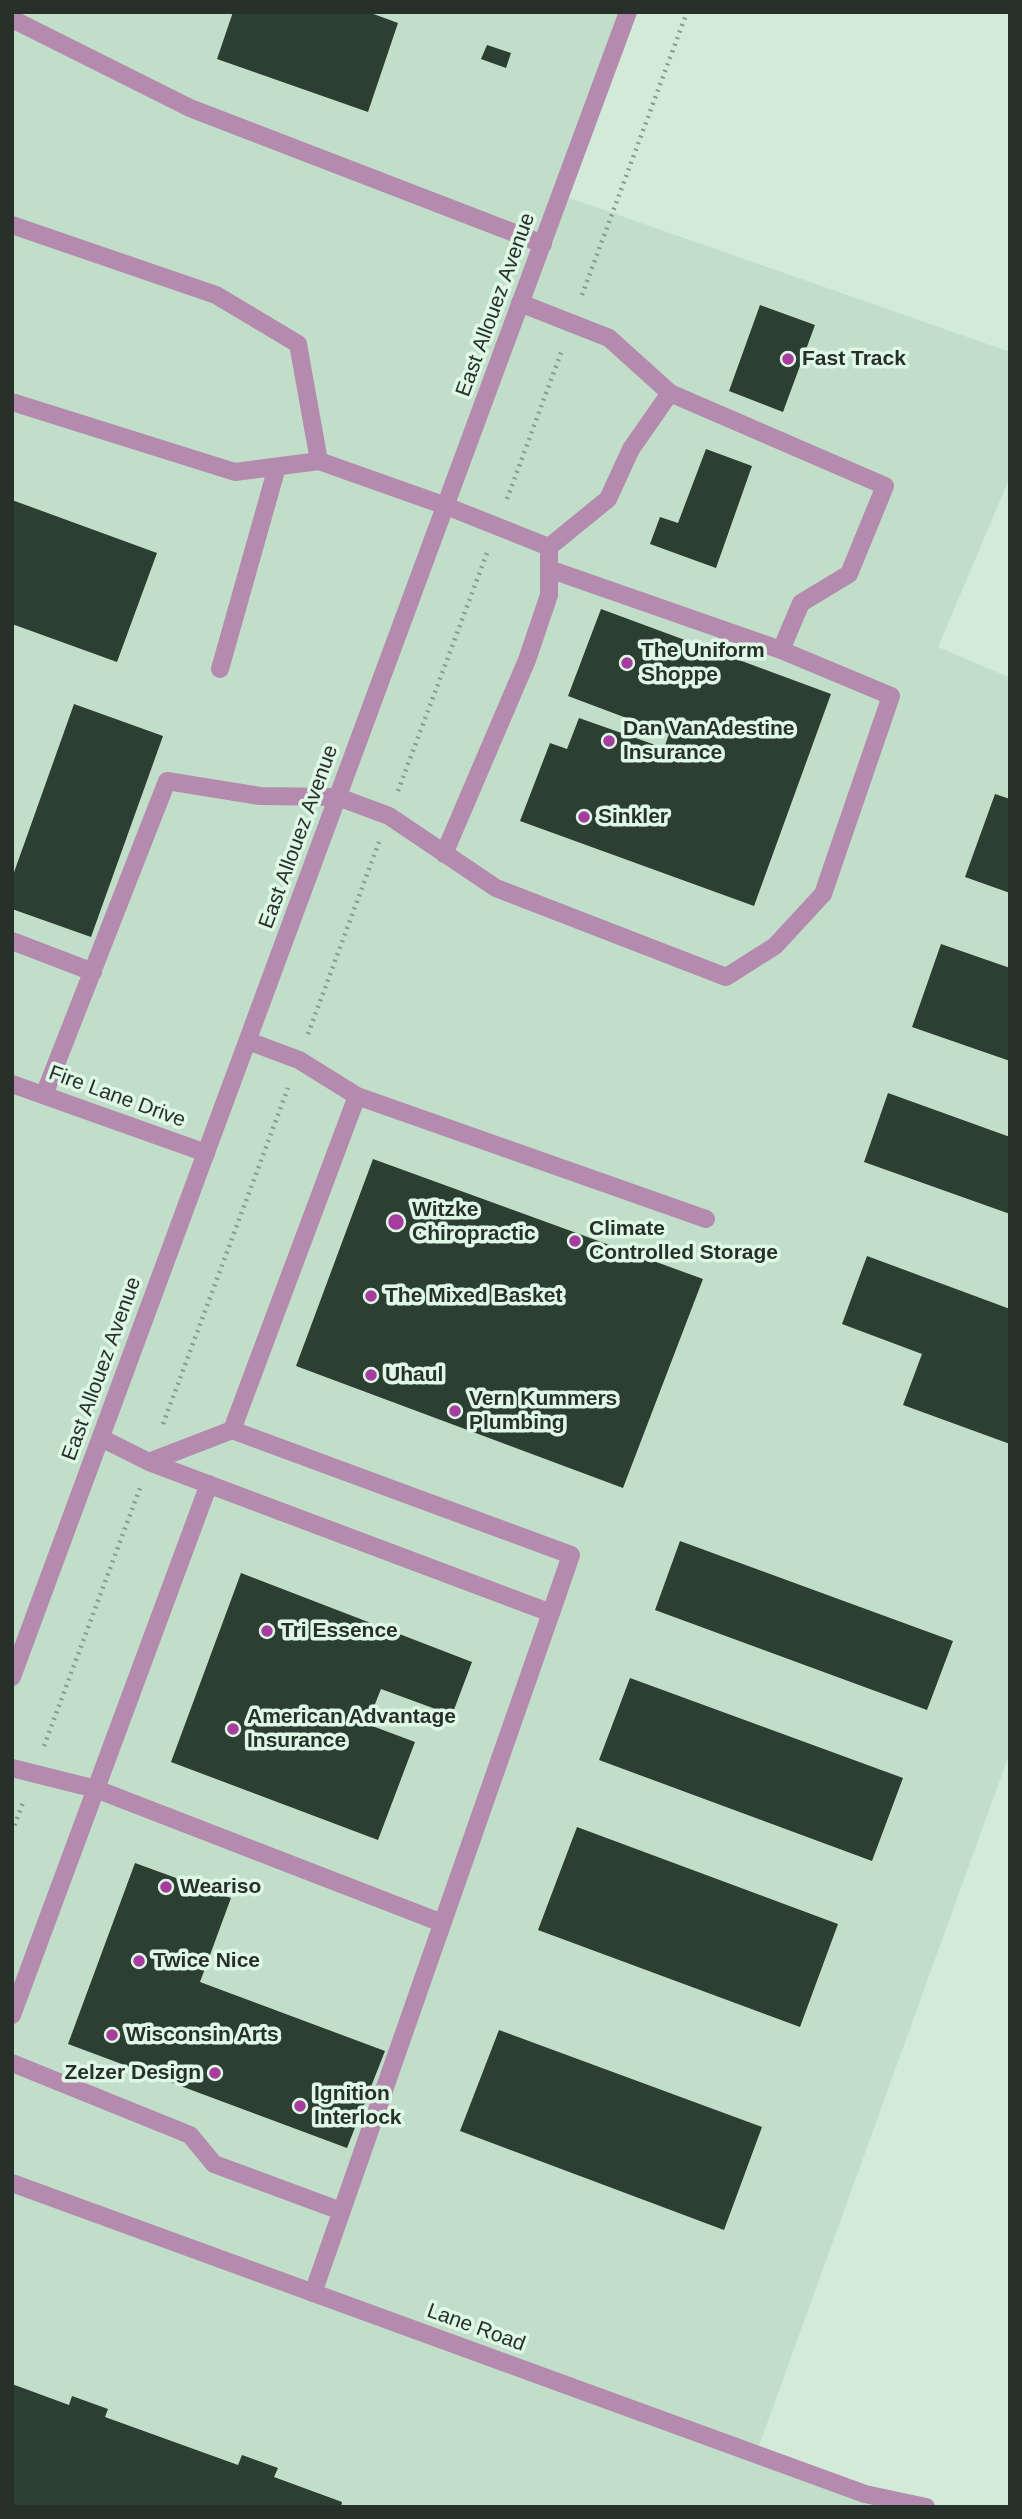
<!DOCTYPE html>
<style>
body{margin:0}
#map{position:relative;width:1022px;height:2519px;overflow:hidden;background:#d2ead8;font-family:Helvetica,sans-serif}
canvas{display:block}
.frame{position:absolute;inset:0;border:14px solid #273029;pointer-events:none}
</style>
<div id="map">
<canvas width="1022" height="2519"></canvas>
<div class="frame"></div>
</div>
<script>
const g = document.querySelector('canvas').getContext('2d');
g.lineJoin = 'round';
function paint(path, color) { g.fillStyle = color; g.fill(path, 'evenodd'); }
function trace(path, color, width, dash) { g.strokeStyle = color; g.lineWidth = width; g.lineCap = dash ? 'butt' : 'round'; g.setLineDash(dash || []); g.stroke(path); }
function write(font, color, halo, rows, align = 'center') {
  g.font = font + ' Helvetica,sans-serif'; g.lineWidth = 7; g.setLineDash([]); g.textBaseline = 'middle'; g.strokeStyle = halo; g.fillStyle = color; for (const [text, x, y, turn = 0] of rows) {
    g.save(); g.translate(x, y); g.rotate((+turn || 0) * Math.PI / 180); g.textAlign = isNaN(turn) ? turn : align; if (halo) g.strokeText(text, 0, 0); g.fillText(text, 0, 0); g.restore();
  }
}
paint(new Path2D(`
 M12 12H628L561 195 1010 352V477L938 647 1010 678V1752L756 2454 926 2507H12Z`), '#c1dec9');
paint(new Path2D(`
 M233 12H368L398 23 368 112 217 59Z
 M487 45 511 53 506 68 481 59Z
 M760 305 815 325 783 412 729 391Z
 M706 449 752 466 716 568 650 544 660 517 678 523Z
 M12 500 157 553 117 662 12 624Z
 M601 609 831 694 754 906 520 821 550 743 567 749 579 718 664 748 669 734 568 696Z
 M74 704 163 736 91 937 12 909V878Z
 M995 794 1010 799V893L965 877Z
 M941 944 1010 968V1061L912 1027Z
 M888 1093 1010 1137V1214L864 1162Z
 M373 1159 703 1279 623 1488 296 1366Z
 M867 1256 1010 1309V1444L903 1405 922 1354 842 1324Z
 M680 1541 953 1641 927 1710 655 1610Z
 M241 1573 472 1662 452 1715 381 1689 367 1724 415 1742 378 1840 171 1762Z
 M630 1678 903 1778 872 1861 599 1760Z
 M577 1827 838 1924 800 2027 538 1930Z
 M135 1863 231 1898 200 1982 385 2051 347 2148 68 2044Z
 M499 2030 762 2127 724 2230 460 2131Z
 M12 2384 69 2405 72 2396 108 2409 105 2417 238 2465 242 2455 278 2468 274 2477 342 2502 341 2507H12Z`), '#2c3f32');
trace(new Path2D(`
 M582 295 687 12
 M507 499 562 350
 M398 791 487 553
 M308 1034 379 842
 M163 1424 288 1088
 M44 1746 140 1488
 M12 1832 24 1800`), '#8a9c8e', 4.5, [2, 5]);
trace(new Path2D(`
 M12 19 190 108 543 244
 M12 225 216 295 298 344 319 461
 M12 402 235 472 319 461 446 506 549 547V595L527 660 444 854
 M549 547 608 499 631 449 670 393
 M549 569 781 650
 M220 669 277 467
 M12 941 93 972
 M248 1041 299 1060 357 1096 706 1219
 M44 1095 167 781 260 796 338 797 389 816 496 888 726 977 775 946 823 894 891 696 781 650 801 603 849 574 885 486 670 393 609 338 520 303
 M232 1430 357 1096
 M101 1438 149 1462 551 1613 313 2293
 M149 1462 232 1430 571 1555 551 1613
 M12 1768 96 1789 442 1923
 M12 2015 209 1484
 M12 2063 190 2135 214 2164 341 2211`), '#b48bae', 18);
trace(new Path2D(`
 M12 1084 206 1153
 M12 2183 865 2494 926 2507`), '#b48bae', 18);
trace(new Path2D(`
 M12 1677 628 12`), '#b48bae', 18);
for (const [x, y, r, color] of [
 [788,359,7,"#a63c9d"],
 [627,663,7,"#a63c9d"],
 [609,741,7,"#a63c9d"],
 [584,817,7,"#a63c9d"],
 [396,1222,9,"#a63c9d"],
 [575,1241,7,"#a63c9d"],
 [371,1296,7,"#a63c9d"],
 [371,1375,7,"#a63c9d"],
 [455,1411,7,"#a63c9d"],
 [267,1631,7,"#a63c9d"],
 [233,1729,7,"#a63c9d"],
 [166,1887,7,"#a63c9d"],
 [139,1961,7,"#a63c9d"],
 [112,2035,7,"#a63c9d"],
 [215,2073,7,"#a63c9d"],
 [300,2106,7,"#a63c9d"]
]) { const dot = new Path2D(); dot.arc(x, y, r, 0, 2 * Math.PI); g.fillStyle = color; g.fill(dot); trace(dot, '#dff7e5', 2.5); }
write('21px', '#273029', '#dff7e5', [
 ["East Allouez Avenue",496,305,-70],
 ["East Allouez Avenue",299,837,-70],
 ["Fire Lane Drive",117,1097,20],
 ["East Allouez Avenue",102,1369,-70],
 ["Lane Road",476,2328,20]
]);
write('bold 21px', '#273029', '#dff7e5', [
 ["Fast Track",802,359],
 ["The Uniform",641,651],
 ["Shoppe",641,675],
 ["Dan VanAdestine",623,729],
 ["Insurance",623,753],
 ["Sinkler",598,817],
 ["Witzke",412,1210],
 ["Chiropractic",412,1234],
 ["Climate",589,1229],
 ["Controlled Storage",589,1253],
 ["The Mixed Basket",385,1296],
 ["Uhaul",385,1375],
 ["Vern Kummers",469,1399],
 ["Plumbing",469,1423],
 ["Tri Essence",281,1631],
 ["American Advantage",247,1717],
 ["Insurance",247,1741],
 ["Weariso",180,1887],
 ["Twice Nice",153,1961],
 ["Wisconsin Arts",126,2035],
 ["Zelzer Design",201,2073,"right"],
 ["Ignition",314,2094],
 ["Interlock",314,2118]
], 'left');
</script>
